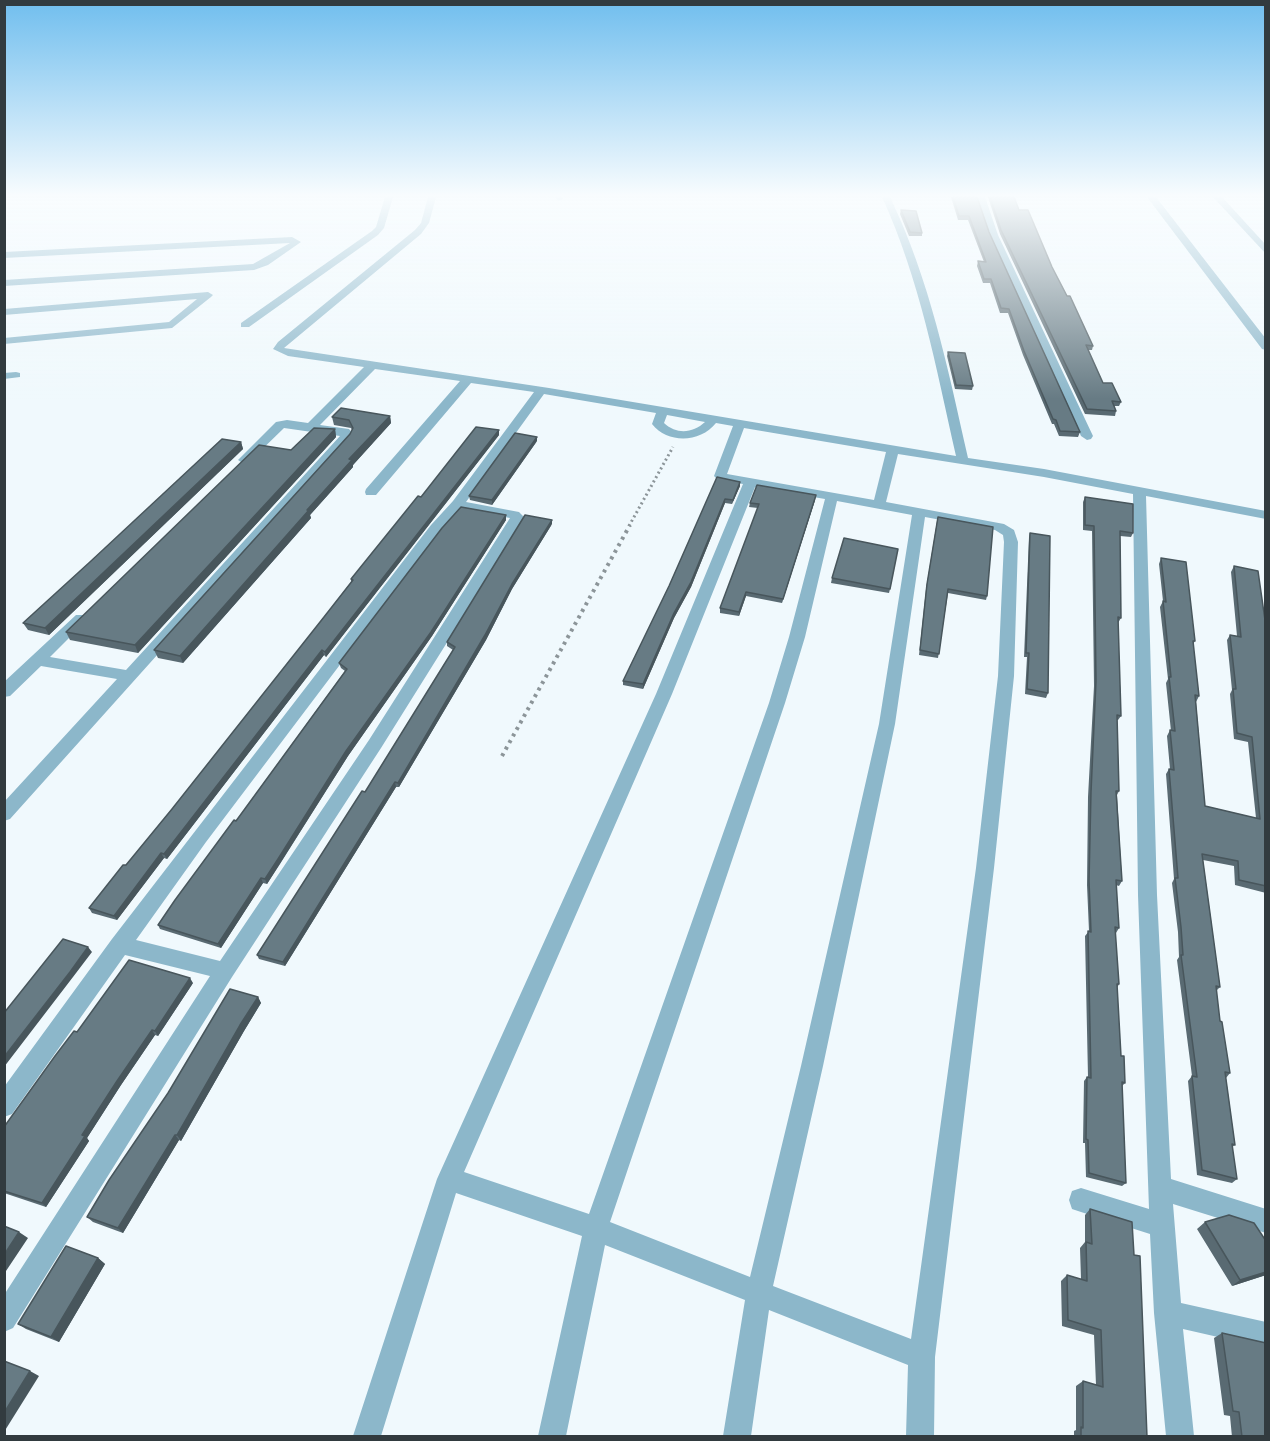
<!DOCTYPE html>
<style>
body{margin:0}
#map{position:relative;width:1270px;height:1441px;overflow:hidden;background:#f0f9fd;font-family:Montserrat,sans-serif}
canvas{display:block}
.frame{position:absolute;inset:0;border:6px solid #323b3f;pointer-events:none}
</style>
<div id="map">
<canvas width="1270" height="1441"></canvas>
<div class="frame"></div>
</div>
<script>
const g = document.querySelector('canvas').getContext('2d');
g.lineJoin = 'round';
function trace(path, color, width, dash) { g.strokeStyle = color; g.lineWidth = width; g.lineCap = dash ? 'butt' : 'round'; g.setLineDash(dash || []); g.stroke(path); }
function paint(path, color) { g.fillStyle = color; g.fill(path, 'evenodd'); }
trace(new Path2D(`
 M629 526 673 447`), '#8c9599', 3, [2, 3]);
trace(new Path2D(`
 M502 756 630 525`), '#8c9599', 4, [3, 4.5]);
paint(new Path2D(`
 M385 197H393L384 228 378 235 249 327H241V323L372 231 376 227Z
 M428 197H436L429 223 421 234 284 348 549 388 956 456C936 367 920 280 882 197H890C930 280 948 369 968 458L1044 469 1266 511V519L1146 496 1157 895 1171 1179 1266 1209V1233L1173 1204 1181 1303 1266 1322V1348L1183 1329 1194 1436H1166L1154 1313 1150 1234 1081 1212 1072 1209 1069 1200 1072 1191 1081 1188 1149 1209 1138 895 1133 494 1044 477 898 454 886 502 1004 524 1014 530 1018 542 1014 676 994 868 935 1357 934 1436H906L908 1365 769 1310 751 1436H723L745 1300 605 1245 566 1436H538L582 1236 456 1193 381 1436H353L437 1179 656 694 743 484 718 480 714 476 733 426 716 423C700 443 668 444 652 424L656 413 544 394 466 502 519 512 524 517 523 521 381 748 232 977 13 1328 4 1332V1295L210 976 125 955 12 1114 4 1117V1087L112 939 431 525 453 501 534 392 471 383 376 495H366L365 492 366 489 460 381 375 369 320 425 349 429 353 434 350 440 10 819 4 821V802L117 679 41 666 10 696 4 697V682L76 615H86L88 618 86 621 50 657 126 670 340 436 284 428 248 463 244 464 238 460 276 422 287 420 308 423 364 367 288 356 273 349 278 342 415 230 421 223ZM667 415 705 422C693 433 677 435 664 423ZM744 428 886 452 874 500 727 474ZM755 487 825 499 789 637 769 703 589 1214 464 1172 672 694ZM837 501 912 515 879 724 801 1066 750 1277 610 1222 785 703 805 637ZM461 509 510 518 369 740 220 961 136 940 206 842 441 531ZM925 517 995 530 1003 535 1004 542 998 676 976 868 911 1339 773 1286 823 1066 895 724Z
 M555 197H563V199L559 201Z
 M977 197H985L998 235 1093 436 1091 439 1087 440 1081 436 990 235Z
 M1147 197H1156L1266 339V350L1262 349Z
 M1213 197H1222L1266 245V254Z
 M292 237 301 242 268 265 254 270 4 286V280L253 264 290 243 4 258V252Z
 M208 292 213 295 211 297 172 328 4 344V338L169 322 197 299 4 315V309Z
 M16 372 20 373V377L4 379V373Z`), '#8cb7ca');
paint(new Path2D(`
 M951 197H977L989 232 1080 432 1078 437 1059 436 1054 424H1052L1023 355 1008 313H1000L990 283H983L977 266 978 261 984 262 968 220H958Z
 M988 197H1014L1019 210 1052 267 1093 346 1092 350H1088L1103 383 1121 402 1119 406H1114L1116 411 1115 416 1085 414 1000 234Z
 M901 210 922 233V236H909L900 214Z
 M948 352 973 386 972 390 955 389 947 356Z
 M390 416 391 423 353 465V467L310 515 311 518 183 663 158 658 154 650 350 434 352 430 351 428 334 425 332 417Z
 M335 429 336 437 138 653 70 640 66 632 291 450Z
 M499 430V435L326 657 324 655 167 859 164 858 117 920 92 913 89 908 126 865 172 809 324 617 351 582V579L421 497Z
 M537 441 492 505 470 500 469 496Z
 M241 442 243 449 49 635 28 630 23 623Z
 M717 477 740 482V486L732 504 725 503 691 587 674 618 643 689 623 685V681L669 586Z
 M1085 497 1133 533 1131 537 1120 536 1121 618 1118 623 1121 716 1118 720H1117L1119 791 1117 795 1122 881 1119 886 1116 885 1119 928 1116 933 1115 932 1119 984 1117 988 1121 1056 1125 1083 1122 1086 1126 1183 1122 1186 1086 1177 1085 1143H1083L1084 1081 1087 1077H1088L1085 936 1089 931 1087 885 1088 797 1094 686 1092 531 1083 530V502Z
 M815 500 782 603 746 596 739 616 720 613V608L758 508 749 507 750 503Z
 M506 515V520L432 636 348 756 280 864 267 884 263 883 221 948 160 929 158 925 236 821 345 671 341 668 339 663Z
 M937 521 987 596 986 600 948 593 938 658 919 655 926 589Z
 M552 524 512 589 486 640 409 770 399 787H396L285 966 259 959 257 955 365 792 453 650 447 646V642Z
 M1030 533 1048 693 1046 698 1025 694 1027 657H1024L1029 537Z
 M1161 558 1195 641 1193 644 1199 696 1196 702 1205 806 1256 818 1248 742 1234 739 1230 694 1232 690 1227 640 1230 635 1237 636 1231 572 1234 566 1266 627V893L1235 885 1234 866 1203 860 1220 987 1216 991 1220 1021 1230 1073 1226 1078 1235 1145 1232 1147 1237 1179 1232 1183 1197 1175 1188 1081 1192 1076 1177 960 1179 957 1178 932 1172 883 1174 879 1166 774 1169 769H1170L1167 736 1170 730 1171 731 1166 683 1168 679 1160 607 1163 601 1159 564Z
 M832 578 890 589 889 593 831 583Z
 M193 983 158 1036 155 1035 121 1085 87 1138 89 1141 46 1207 4 1193V1127L77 1032Z
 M258 997 261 1003 244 1031 181 1141 179 1140 123 1233 93 1222 87 1217Z
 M1090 1209 1134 1255 1147 1437H1074V1431L1076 1430V1386L1083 1381 1096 1385 1094 1335 1062 1326 1061 1281 1067 1275 1081 1279 1080 1248 1085 1242V1215Z
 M1205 1222 1266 1241V1275L1232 1286 1197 1229Z
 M98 1258 105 1264 59 1342 26 1329 18 1324Z
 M1222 1333 1266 1437H1232L1230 1416 1224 1415 1214 1338Z`), '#596a72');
paint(new Path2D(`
 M390 416 391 423 353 465V467L310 515 311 518 183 663 180 656 349 459Z
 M335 429 336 437 138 653 135 645Z
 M499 430V435L326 657 325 652Z
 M537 437V441L492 505V500Z
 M241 442 243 449 49 635 45 628Z
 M740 482V486L732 504 733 500Z
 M816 495 815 500 782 603 783 599Z
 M725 499V503L691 587 674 618 643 689V684Z
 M506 515V520L432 636 348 756 267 884 265 879 346 751Z
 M552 520V524L512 589 486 640 399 787 398 783 512 584Z
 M746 592V596L739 616V612Z
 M322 650 324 655 167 859 164 854Z
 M395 782 396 787 285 966 283 962Z
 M161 853 164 858 117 920 114 916Z
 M261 878 263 883 221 948 218 944Z
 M88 947 92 952 73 977 4 1067V1057Z
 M190 978 193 983 158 1036 155 1031Z
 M258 997 261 1003 244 1031 181 1141 177 1135 240 1025Z
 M152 1030 155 1035 121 1085 87 1138 89 1141 46 1207 42 1203 82 1135 117 1081Z
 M175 1135 179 1140 123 1233 118 1228Z
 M19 1232 28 1238 4 1274V1255Z
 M98 1258 105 1264 59 1342 51 1337Z
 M1266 1272V1275L1232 1286 1240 1280Z
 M30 1371 39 1376 4 1432V1413Z`), '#48565c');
const building = new Path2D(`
 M953 197H977L989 232 1080 432 1060 431 1056 420 1053 419 1024 351 1009 309 1001 308 991 279H984L978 261 986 262 969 216H959Z
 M990 197H1014L1019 210H1028L1052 267 1067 296H1070L1093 346 1086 345 1103 383H1112L1121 402 1112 401 1116 411 1087 409 1001 230Z
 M901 210 916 211 922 233 910 232Z
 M948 352 965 353 973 386 956 385Z
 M341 408 390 416 349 459 352 460 307 510H309L180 656 154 650 350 434 353 428 349 420 332 417Z
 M476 427 499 430 325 652 322 650 164 854 161 853 114 916 89 908 123 865H126L172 809 324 617 353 580 351 579 418 496 421 497Z
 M314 428 335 429 135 645 66 632 259 445 291 450Z
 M515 433 537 437 492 500 469 496Z
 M222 439 241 442 45 628 23 623 91 561Z
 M717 477 740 482 733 500 725 499 691 582 674 613 643 684 623 681 669 586Z
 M757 485 816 495 783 599 746 592 739 612 720 608 759 504 750 503Z
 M1085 497 1133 504V533L1120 531 1121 618 1118 617 1121 716 1117 715 1119 791H1116L1122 881 1116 880 1119 928 1115 927 1119 984H1117L1121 1056H1124L1125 1083 1122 1082 1126 1183 1089 1173 1088 1140 1086 1139 1087 1077 1091 1078 1088 931 1091 932 1089 881 1091 792 1096 681 1094 526 1085 525Z
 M461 507 506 515 431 632 346 751 278 859 265 879 261 878 218 944 158 925 175 900 234 820 236 821 347 669 339 663 442 528Z
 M525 515 552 520 512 584 485 635 398 783 395 782 283 962 257 955 362 791 365 792 455 647 447 642Z
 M938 517 993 527 987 596 948 589 939 654 920 650 927 584Z
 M1030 533 1050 536 1048 693 1027 689 1029 653H1026Z
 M844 538 898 549 890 589 832 578Z
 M1161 558 1186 562 1195 641H1193L1199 696 1195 695 1205 806 1260 819 1252 737 1237 733 1233 689H1236L1230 635 1241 637 1234 566 1258 571 1266 627V886L1239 880 1238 861 1202 854 1220 987 1216 986 1220 1021 1222 1022 1230 1073 1225 1072 1235 1145 1232 1144 1237 1179 1202 1170 1192 1076 1197 1077 1181 955H1183L1181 927 1175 878H1178L1169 769 1174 770 1170 730 1175 731 1169 677H1171L1163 601 1166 602Z
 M63 939 88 947 70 972 4 1057V1013Z
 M129 960 190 978 155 1031 152 1030 117 1081 82 1135 85 1136 42 1203 4 1191V1127L55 1056 74 1031 77 1032Z
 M230 989 258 997 240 1025 177 1135H175L118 1228 87 1217 109 1180 168 1093Z
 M1090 1209 1132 1222 1134 1255 1140 1256 1147 1437H1081V1427L1083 1428V1381L1103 1387 1101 1330 1068 1320 1067 1275 1087 1281 1086 1242 1092 1244Z
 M1229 1215 1254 1223 1266 1241V1272L1240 1280 1205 1222Z
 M4 1226 19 1232 4 1255Z
 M66 1246 98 1258 51 1337 18 1324Z
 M1222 1333 1266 1343V1437H1242L1239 1412 1233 1411Z
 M4 1361 30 1371 4 1413Z`);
paint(building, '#677b84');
trace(building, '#48565c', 1.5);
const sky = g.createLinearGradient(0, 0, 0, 399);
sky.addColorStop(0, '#70beee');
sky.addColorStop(0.49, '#f8fcfe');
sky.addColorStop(1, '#f8fcfe00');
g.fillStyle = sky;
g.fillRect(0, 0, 1270, 399);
</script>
